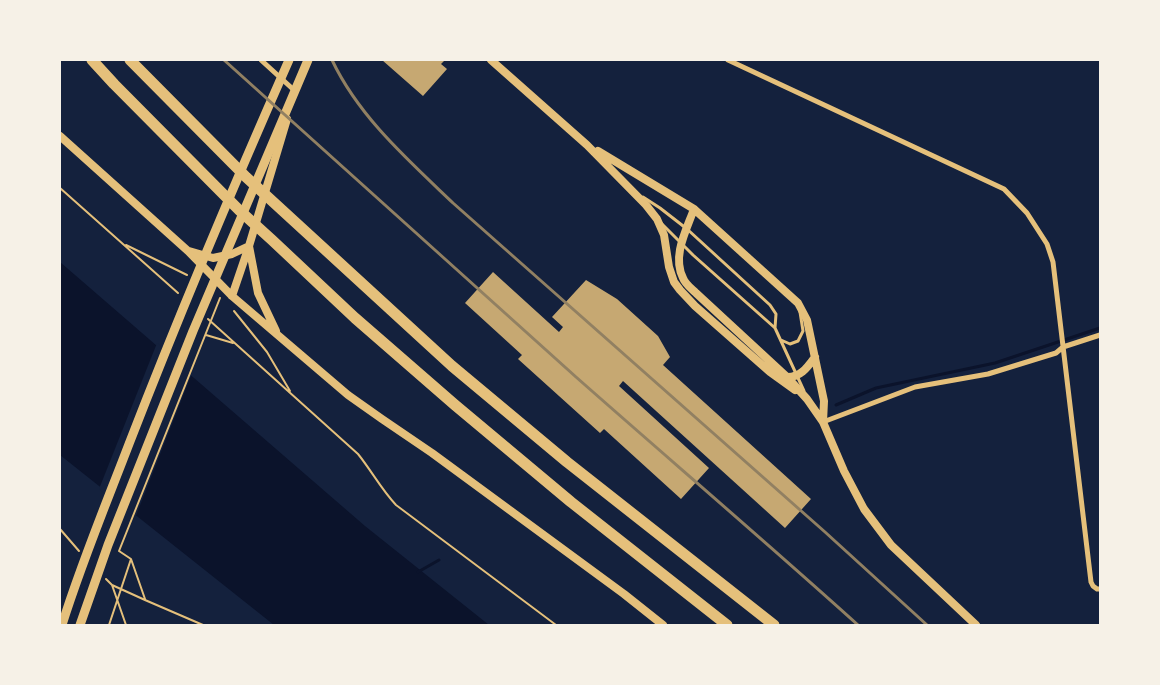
<!DOCTYPE html>
<style>
body{margin:0}
#map{position:relative;width:1160px;height:685px;overflow:hidden;background:#14213d;font-family:Raleway,sans-serif}
canvas{display:block}
.frame{position:absolute;inset:0;border:61px solid #f6f1e7;pointer-events:none}
</style>
<div id="map">
<canvas width="1160" height="685"></canvas>
<div class="frame"></div>
</div>
<script>
const g = document.querySelector('canvas').getContext('2d');
g.lineJoin = 'round';
function paint(path, color) { g.fillStyle = color; g.fill(path, 'evenodd'); }
function trace(path, color, width, dash) { g.strokeStyle = color; g.lineWidth = width; g.lineCap = dash ? 'butt' : 'round'; g.setLineDash(dash || []); g.stroke(path); }
paint(new Path2D(`
 M60 262 365 526 489 625H274L60 455Z`), '#0b132b');
paint(new Path2D(`
 M157 343 192 373 135 518 99 489Z`), '#14213d');
trace(new Path2D(`
 M836 405 876 388 995 363 1100 328
 M418 572 439 560`), '#0b132b', 3);
paint(new Path2D(`
 M382 60H445L441 64 447 69 423 96Z
 M493 272 559 332 563 327 552 317 586 280 617 299 658 336 670 357 663 365 811 499 785 528 623 381 619 386 709 468 681 499 604 429 600 433 518 359 522 355 465 303Z`), '#c6a872');
trace(new Path2D(`
 M60 188 178 293
 M126 245 187 275
 M234 311 267 352 290 391
 M208 319 358 454C371 470 381 489 396 505L556 625
 M206 335 233 343
 M60 529 79 551
 M131 559 145 599
 M106 579 112 585 145 600 203 625
 M112 585 126 625
 M109 625 131 559 119 551 220 298`), '#e5c07b', 2);
trace(new Path2D(`
 M643 197 660 208 687 229 770 305 776 314 775 328
 M661 223 693 255 775 328 804 391
 M781 340 790 344 798 341 803 331 800 312`), '#e5c07b', 3);
trace(new Path2D(`
 M261 60 295 91
 M728 60 1004 189 1027 213 1047 244 1053 262 1091 582 1093 586 1097 589H1100
 M823 422 915 387 988 374 1056 353 1063 347 1100 335`), '#e5c07b', 5);
trace(new Path2D(`
 M491 60 587 145 646 205 657 219 664 235 669 267 674 282 680 290 695 306 770 372 795 390
 M60 136 188 251 232 296 348 395 382 419 432 453 624 594 663 625
 M598 151 694 209 798 303 807 320 824 401 823 422
 M694 209C686 231 672 256 683 278 685 284 692 289 696 293L788 378 807 399 823 422 844 471 864 509 891 545 976 625
 M189 251 213 258 232 254 249 246 258 293 276 331
 M232 296 249 246 287 119
 M786 377C800 378 807 368 815 357`), '#e5c07b', 8);
trace(new Path2D(`
 M62 625C81 564 106 504 129 444 179 315 233 187 289 60
 M80 625 108 545 193 331 308 60`), '#e5c07b', 9);
trace(new Path2D(`
 M92 60 114 84 239 210 272 240 355 318 455 405 571 502 727 625
 M130 60 246 177 452 366 567 462 774 625`), '#e5c07b', 11);
trace(new Path2D(`
 M224 60C341 166 458 272 576 377 670 460 765 541 858 625
 M332 60C359 117 408 160 453 203L825 532 927 625`), '#918062', 3);
</script>
